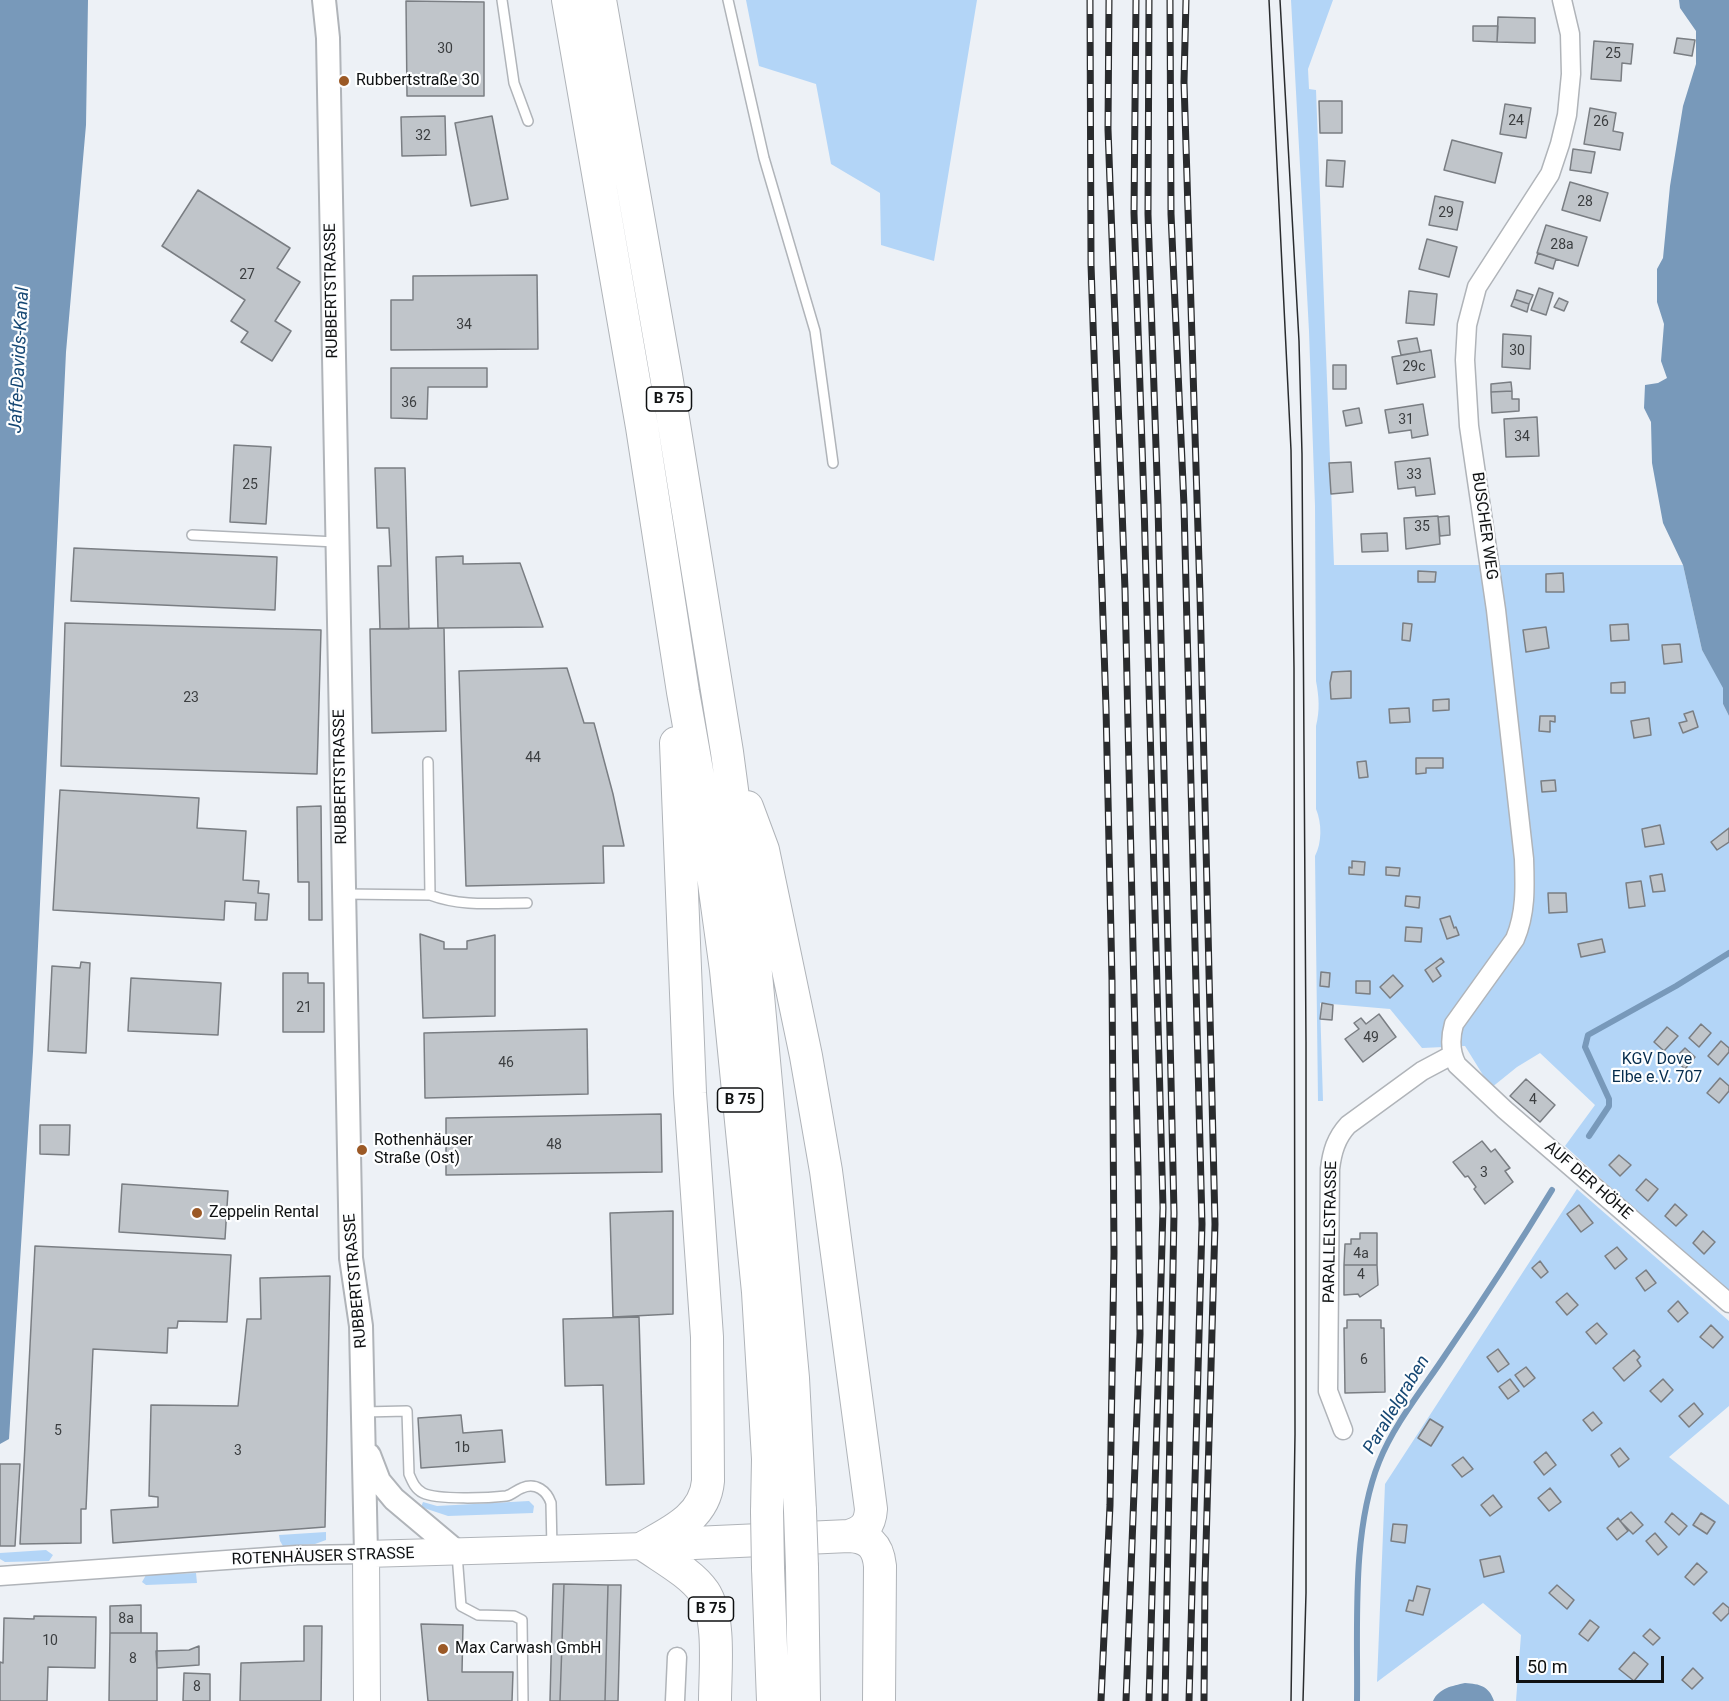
<!DOCTYPE html>
<meta charset="utf-8">
<style>
body{margin:0}
#map{position:relative;width:1729px;height:1701px;overflow:hidden;background:#edf1f6;font-family:Roboto,sans-serif}
canvas{display:block}
.scale{position:absolute;left:1516px;top:1656px;width:148px;height:27px;box-sizing:border-box;border:3px solid #0f1112;border-top:0;padding-left:8px;font-size:18px;line-height:21px;white-space:nowrap;color:#0f1112;-webkit-text-stroke:4px #fdfeff;paint-order:stroke}
</style>
<div id="map">
<canvas width="1729" height="1701"></canvas>
<div class="scale">50 m</div>
</div>
<script>
const g = document.querySelector('canvas').getContext('2d');
g.lineJoin = 'round';
function paint(path, color) { g.fillStyle = color; g.fill(path, 'evenodd'); }
function trace(path, color, width, dash) { g.strokeStyle = color; g.lineWidth = width; g.lineCap = dash ? 'butt' : 'round'; g.setLineDash(dash || []); g.stroke(path); }
function write(font, color, halo, rows, align = 'center') {
  g.font = font + ' Roboto,sans-serif'; g.lineWidth = 4.5; g.setLineDash([]); g.textBaseline = 'middle'; g.strokeStyle = halo; g.fillStyle = color; for (const [text, x, y, turn = 0] of rows) {
    g.save(); g.translate(x, y); g.rotate((+turn || 0) * Math.PI / 180); g.textAlign = isNaN(turn) ? turn : align; if (halo) g.strokeText(text, 0, 0); g.fillText(text, 0, 0); g.restore();
  }
}
paint(new Path2D(`
 M746 0H977L934 261 881 245 880 193 831 164 816 84 759 66Z
 M1291 0H1333L1308 69 1309 89 1316 90 1334 565H1683L1702 650 1724 688 1723 704 1729 716V1295L1565 1146 1595 1105 1540 1053 1517 1067 1491 1088 1465 1046 1422 1048 1390 1009 1320 1003 1323 1101H1318L1315 856C1322 843 1322 823 1316 809V726C1320 710 1319 697 1316 681L1315 506 1309 331Z
 M1577 1189 1729 1321V1406L1669 1457 1729 1505V1701H1516L1521 1635 1483 1603 1377 1682 1385 1484Z
 M529 1501 534 1506 533 1513 448 1516 421 1507 423 1502 437 1506Z
 M326 1532V1540L315 1544 283 1546 280 1541 279 1535Z
 M46 1550 53 1555 49 1561 5 1562 0 1559V1553Z
 M196 1573 197 1583 146 1585 142 1582 146 1575Z`), '#b3d5f7');
paint(new Path2D(`
 M0 0H88L86 125 66 352 33 1052 9 1439 0 1444Z
 M1679 0H1729V716L1723 704V688L1702 650 1683 565 1663 523 1652 463 1651 422 1644 408 1645 385 1658 383 1667 378 1661 361 1664 324 1657 302V269L1663 258 1670 186 1683 106 1696 64V31L1680 8Z
 M1465 1683C1480 1684 1489 1686 1494 1701H1433C1439 1688 1452 1686 1465 1683Z`), '#7899ba');
trace(new Path2D(`
 M1589 1136 1609 1106V1099L1585 1047 1588 1035 1676 986 1729 953
 M1357 1701C1358 1626 1351 1532 1379 1462 1394 1424 1423 1389 1446 1354 1483 1300 1518 1246 1552 1190`), '#7899ba', 6);
const building = new Path2D(`
 M406 1 484 2V96H407Z
 M1498 17 1535 18V43L1497 42Z
 M1473 26H1498L1497 42 1473 41Z
 M1677 38 1695 40 1692 56 1674 53Z
 M1594 41 1633 44 1631 64 1622 63 1621 81 1591 79Z
 M1319 101H1342V133H1320Z
 M1505 104 1531 108 1526 138 1500 134Z
 M1590 108 1616 113 1613 131 1623 133 1620 150 1584 144Z
 M445 116 446 155 402 156 401 117Z
 M492 116 508 199 471 206 455 123Z
 M1452 140 1502 153 1495 183 1444 170Z
 M1573 149 1595 152 1591 173 1570 170Z
 M1327 160 1345 161 1343 187 1326 186Z
 M1570 182 1608 193 1600 221 1562 210Z
 M198 190 290 248 277 268 300 282 275 321 291 331 272 361 241 342 248 332 231 321 245 300 162 246Z
 M1435 196 1463 202 1457 230 1429 225Z
 M1546 225 1587 237 1578 266 1537 253Z
 M1427 239 1457 247 1449 277 1419 269Z
 M1538 253 1556 259 1553 269 1535 263Z
 M537 275 538 349 391 350V300H413V276Z
 M1539 288 1553 293 1546 315 1531 310Z
 M1517 290 1533 295 1529 304 1514 299Z
 M1409 291 1437 294 1434 325 1406 323Z
 M1559 298 1568 302 1564 311 1554 307Z
 M1514 299 1529 304 1527 312 1511 306Z
 M1503 334 1531 336 1530 369 1502 367Z
 M1417 338 1420 352 1401 355 1398 341Z
 M1431 350 1435 377 1397 384 1392 357Z
 M1333 365H1346V389H1333Z
 M391 368H487V387H428L427 419 391 418Z
 M1511 382 1512 391 1491 392V384Z
 M1512 391V399H1519V411L1492 413 1491 392Z
 M1423 404 1428 435 1412 438 1411 430 1389 433 1385 410Z
 M1359 408 1362 423 1346 426 1343 411Z
 M1537 417 1539 456 1506 457 1504 419Z
 M234 445 271 447 266 524 230 522Z
 M1430 458 1435 494 1416 496 1415 487 1398 489 1395 462Z
 M1351 462 1353 492 1331 494 1329 463Z
 M375 468H405L409 629H380L378 566H391L389 528H377Z
 M1438 516 1440 544 1406 549 1404 518Z
 M1449 516 1450 535 1440 536 1438 517Z
 M1387 533 1388 551 1362 552 1361 534Z
 M74 548 277 557 275 610 71 601Z
 M463 556V564L520 563 543 627 438 628 436 557Z
 M1418 571 1436 572 1435 582H1418Z
 M1563 573 1564 592H1546V574Z
 M65 623 321 630 317 774 61 766Z
 M1403 623 1412 624 1410 641 1402 640Z
 M1628 624 1629 640 1611 641 1610 625Z
 M1546 627 1549 648 1526 652 1523 630Z
 M444 628 446 731 372 733 370 629Z
 M1680 644 1682 662 1664 664 1662 645Z
 M567 668 584 723H594L613 794 624 846H603L604 883 466 886 459 671Z
 M1351 671V698L1331 699 1330 683 1332 672Z
 M1625 682V693H1611V683Z
 M1449 699V710L1433 711V700Z
 M1409 708 1410 722 1390 723 1389 709Z
 M1693 711 1698 727 1683 733 1679 723 1687 721 1684 714Z
 M1540 716H1555V722L1550 721V732L1539 731Z
 M1649 718 1651 735 1634 738 1631 721Z
 M1416 758H1443V768H1426V773L1416 774Z
 M1366 761 1368 777 1359 778 1357 762Z
 M1555 780 1556 791 1542 792 1541 781Z
 M60 790 199 798 197 828 246 831 243 880 259 881 258 893 269 894 267 920H255L256 903 225 901 224 920 53 910Z
 M321 806 322 920H309V882H298L297 807Z
 M1660 825 1664 844 1645 847 1642 829Z
 M1729 828V842L1717 850 1711 842Z
 M1352 861 1365 862 1364 875 1349 874V867L1352 868Z
 M1386 867 1400 868 1399 876 1386 875Z
 M1662 874 1665 891 1653 892 1650 876Z
 M1641 881 1645 906 1629 908 1626 883Z
 M1548 893H1566L1567 912 1549 913Z
 M1406 896 1420 897 1419 908 1405 906Z
 M1450 916 1454 928 1456 927 1459 935 1447 939 1440 919Z
 M1406 927 1422 928 1421 942 1405 941Z
 M420 934 444 942V949H467V941L495 935V1016L423 1018Z
 M1602 939 1605 952 1581 957 1578 944Z
 M1441 958 1444 962 1436 968 1441 976 1433 982 1425 970Z
 M81 962 90 963 86 1053 48 1051 52 966 80 968Z
 M1321 972 1330 973 1329 987 1320 986Z
 M283 973H308V983H324V1032H283Z
 M1393 975 1403 986 1390 998 1380 987Z
 M131 978 221 983 218 1035 128 1031Z
 M1356 981H1370V994L1356 993Z
 M1322 1003 1333 1005 1332 1020 1320 1019Z
 M1379 1014 1396 1037 1363 1062 1345 1039 1359 1029 1354 1023 1361 1018 1366 1024Z
 M1701 1024 1711 1033 1699 1047 1689 1038Z
 M1667 1027 1678 1036 1664 1051 1654 1042Z
 M587 1029 588 1094 425 1098 424 1033Z
 M1721 1041 1729 1048V1052L1718 1065 1708 1056Z
 M1685 1048 1695 1057 1685 1069 1674 1059Z
 M1720 1078 1729 1086V1091L1719 1103 1707 1093Z
 M1526 1079 1555 1105 1540 1122 1510 1096Z
 M661 1114 662 1172 446 1175V1118Z
 M40 1125H70L69 1155 40 1154Z
 M1482 1141 1491 1152 1495 1149 1510 1168 1505 1171 1513 1182 1485 1204 1474 1189 1476 1187 1468 1176 1465 1177 1453 1162Z
 M1619 1155 1631 1165 1620 1176 1609 1165Z
 M1646 1179 1658 1189 1648 1201 1636 1190Z
 M122 1184 228 1191 225 1239 119 1232Z
 M1675 1204 1687 1215 1676 1226 1665 1216Z
 M1579 1205 1593 1223 1581 1232 1567 1214Z
 M673 1211V1314L613 1317 610 1213Z
 M1703 1231 1715 1242 1704 1254 1693 1243Z
 M1360 1233H1377V1265H1344L1345 1244H1351V1239H1360Z
 M35 1246 231 1255 227 1322 178 1321 177 1328H168L167 1353 93 1349 86 1509H81V1543L20 1544Z
 M1617 1247 1627 1259 1615 1269 1605 1256Z
 M1540 1261 1548 1272 1541 1278 1532 1268Z
 M1344 1265H1377L1378 1285 1360 1297 1358 1294 1344 1295Z
 M1646 1270 1656 1283 1645 1291 1636 1278Z
 M330 1276 325 1527 113 1543 111 1510 158 1507V1497L149 1496 151 1405 238 1406 247 1319H261L260 1278Z
 M1567 1293 1578 1305 1567 1315 1556 1302Z
 M1678 1301 1688 1313 1678 1322 1668 1311Z
 M639 1317 644 1484 606 1485 603 1385 565 1386 563 1319Z
 M1347 1320H1381V1328H1384L1385 1392 1345 1393 1344 1328H1347Z
 M1597 1323 1607 1334 1596 1344 1586 1332Z
 M1711 1325 1723 1337 1713 1348 1700 1337Z
 M1498 1349 1509 1364 1498 1372 1487 1357Z
 M1634 1350 1640 1357 1637 1360 1641 1366 1624 1381 1613 1368Z
 M1526 1367 1535 1378 1524 1387 1515 1375Z
 M1510 1379 1519 1391 1508 1399 1499 1387Z
 M1663 1379 1673 1390 1661 1402 1650 1391Z
 M1694 1403 1703 1414 1689 1427 1679 1416Z
 M1593 1412 1602 1423 1592 1431 1583 1420Z
 M461 1415 463 1433 502 1430 505 1462 421 1468 418 1418Z
 M1430 1419 1443 1427 1431 1446 1418 1438Z
 M1620 1448 1629 1459 1619 1467 1611 1455Z
 M1546 1452 1556 1465 1544 1475 1534 1462Z
 M1463 1457 1473 1469 1462 1477 1452 1465Z
 M0 1464H20L15 1546H0Z
 M1550 1488 1561 1502 1549 1511 1538 1498Z
 M1493 1495 1502 1507 1490 1516 1481 1505Z
 M1631 1512 1643 1525 1633 1534 1620 1521Z
 M1672 1513 1687 1526 1679 1535 1665 1522Z
 M1701 1513 1715 1522 1707 1534 1693 1525Z
 M1618 1518 1628 1531 1617 1540 1607 1528Z
 M1393 1524 1407 1525 1405 1543 1391 1541Z
 M1655 1533 1667 1547 1658 1555 1646 1541Z
 M1500 1556 1504 1572 1484 1577 1480 1560Z
 M1697 1563 1707 1572 1694 1585 1685 1577Z
 M553 1584H564L560 1701H550Z
 M564 1584 608 1585 605 1701H560Z
 M608 1585H621L618 1701H605Z
 M1557 1585 1574 1600 1567 1609 1549 1593Z
 M1417 1586 1430 1589 1423 1615 1406 1611 1409 1600 1413 1601Z
 M1723 1603 1729 1608V1613L1721 1621 1713 1613Z
 M141 1605V1633H110V1606Z
 M34 1616 96 1617 95 1668 48 1667 47 1701H0V1662L3 1663 4 1618 34 1619Z
 M1590 1620 1599 1627 1588 1641 1579 1634Z
 M421 1624 463 1625 462 1672H513L512 1701H428Z
 M304 1626H322L321 1701H240L241 1663 304 1661Z
 M1650 1629 1660 1638 1653 1645 1643 1636Z
 M110 1633H157V1701H109Z
 M199 1646V1665L157 1668 156 1651 189 1650Z
 M1634 1652 1648 1664 1634 1681 1619 1669Z
 M1693 1668 1703 1678 1692 1689 1682 1680Z
 M184 1673 210 1674V1701H183Z`);
paint(building, '#c0c5ca');
trace(building, '#7a7e83', 1.5);
const service = new Path2D(`
 M502 0 514 83 528 121
 M728 0 764 158 815 331 833 463
 M192 535 336 542
 M428 762 430 895
 M343 894 430 895C462 907 494 903 527 903
 M364 1412 407 1411 409 1474C412 1481 415 1489 423 1493 437 1500 489 1498 506 1496 512 1495 516 1490 522 1488 536 1482 547 1491 551 1503L552 1548
 M457 1554 461 1606 478 1615 514 1616 522 1620 523 1701`);
const minor = new Path2D(`
 M1562 0 1570 34 1571 74 1567 115 1560 144 1550 174 1477 287 1467 325 1465 360 1469 426 1496 610 1524 859C1525 887 1526 913 1515 939L1454 1024C1450 1038 1450 1052 1457 1065L1505 1110 1729 1303
 M1343 1430 1328 1391 1330 1169C1332 1152 1336 1138 1348 1125L1422 1071 1452 1055
 M0 1576 297 1555 366 1554
 M675 1701 677 1657`);
const tertiary = new Path2D(`
 M324 0 328 38 351 1258 361 1326 366 1554
 M369 1455 379 1481 394 1499 457 1552`);
const secondary = new Path2D(`
 M367 1701 366 1554 646 1546`);
const trunk = new Path2D(`
 M568 0 642 427 683 692 704 810 726 970 758 1292 768 1459 767 1512
 M600 0 666 375 727 752 755 963 793 1378 800 1511
 M747 807 763 850 806 1056 826 1171 871 1509C870 1525 864 1531 849 1536
 M650 1545 849 1536C869 1537 878 1546 880 1566L879 1701
 M646 1546C673 1531 705 1516 708 1481L707 1337 690 1093 676 743
 M646 1546C663 1558 692 1574 704 1592 721 1617 715 1671 715 1701
 M802 1567 804 1701
 M768 1568 773 1701`);
trace(service, '#b0b4b9', 12);
trace(minor, '#b0b4b9', 21);
trace(tertiary, '#b0b4b9', 26);
trace(secondary, '#b0b4b9', 28);
trace(trunk, '#b0b4b9', 34);
trace(service, '#fff', 9);
trace(minor, '#fff', 18);
trace(tertiary, '#fff', 22);
trace(secondary, '#fff', 26);
trace(trunk, '#fff', 32);
trace(new Path2D(`
 M1269 0 1291 450 1294 668 1295 1434 1291 1701
 M1280 0 1299 341 1302 454 1306 1042V1593L1303 1701`), '#292b2d', 1.5);
const rail = new Path2D(`
 M1090 0 1091 264 1106 708 1112 980 1114 1253 1110 1505 1101 1701
 M1109 0 1108 129 1125 590 1138 1171 1140 1334 1126 1701
 M1136 0 1134 213 1144 503 1163 1208 1149 1701
 M1149 0 1148 214 1158 505 1174 1213 1165 1701
 M1170 0 1171 214 1184 506 1202 1224 1189 1701
 M1186 0 1184 82 1200 595 1215 1224 1205 1581 1204 1701`);
trace(rail, '#292b2d', 7);
trace(rail, '#fdfeff', 4.5, [14]);
const trunkBridge = new Path2D(`
 M800 1511 802 1567
 M767 1512 768 1568`);
trace(trunkBridge, '#b0b4b9', 34, []);
trace(trunkBridge, '#fff', 32);
for (const [x, y, r, color] of [
 [344,81,6,"#9b5926"],
 [362,1150,6,"#9b5926"],
 [197,1213,6,"#9b5926"],
 [443,1649,6,"#9b5926"]
]) { const dot = new Path2D(); dot.arc(x, y, r, 0, 2 * Math.PI); g.fillStyle = color; g.fill(dot); trace(dot, '#fdfeff', 2); }
write('14px', '#3b3e40', null, [
 ["30",445,49],
 ["25",1613,54],
 ["24",1516,121],
 ["26",1601,122],
 ["32",423,136],
 ["28",1585,202],
 ["29",1446,213],
 ["28a",1562,245],
 ["27",247,275],
 ["34",464,325],
 ["30",1517,351],
 ["29c",1414,367],
 ["36",409,403],
 ["31",1406,420],
 ["34",1522,437],
 ["33",1414,475],
 ["25",250,485],
 ["35",1422,527],
 ["23",191,698],
 ["44",533,758],
 ["21",304,1008],
 ["49",1371,1038],
 ["46",506,1063],
 ["4",1533,1100],
 ["48",554,1145],
 ["3",1484,1173],
 ["4a",1361,1254],
 ["4",1361,1275],
 ["6",1364,1360],
 ["5",58,1431],
 ["1b",462,1448],
 ["3",238,1451],
 ["8a",126,1619],
 ["10",50,1641],
 ["8",133,1659],
 ["8",197,1687]
]);
for (const [x, y, w] of [
 [669,399,45],
 [740,1100,45],
 [711,1609,45]
]) { const box = new Path2D(); box.roundRect(x - w / 2, y - 12, w, 24, 4.5); g.fillStyle = '#fdfeff'; g.fill(box); trace(box, '#0f1112', 1.5); }
write('bold 15px', '#0f1112', null, [
 ["B 75",669,399],
 ["B 75",740,1100],
 ["B 75",711,1609]
]);
write('16px', '#0f1112', '#fdfeff', [
 ["Rubbertstraße 30",356,81],
 ["Rothenhäuser",374,1141],
 ["Straße (Ost)",374,1159],
 ["Zeppelin Rental",209,1213],
 ["Max Carwash GmbH",455,1649]
], 'left');
write('16px', '#0f1112', '#fdfeff', [
 ["RUBBERTSTRASSE",332,291,-91],
 ["BUSCHER WEG",1484,526,82],
 ["RUBBERTSTRASSE",341,777,-91],
 ["AUF DER HÖHE",1588,1181,41],
 ["PARALLELSTRASSE",1331,1232,-89],
 ["RUBBERTSTRASSE",356,1281,-95],
 ["ROTENHÄUSER STRASSE",323,1557,-2]
]);
write('16px', '#052c4d', '#fdfeff', [
 ["KGV Dove",1657,1060],
 ["Elbe e.V. 707",1657,1078]
]);
write('italic 18px', '#164874', '#fdfeff', [
 ["Jaffe-Davids-Kanal",20,360,-87],
 ["Parallelgraben",1397,1405,-59]
]);
</script>
